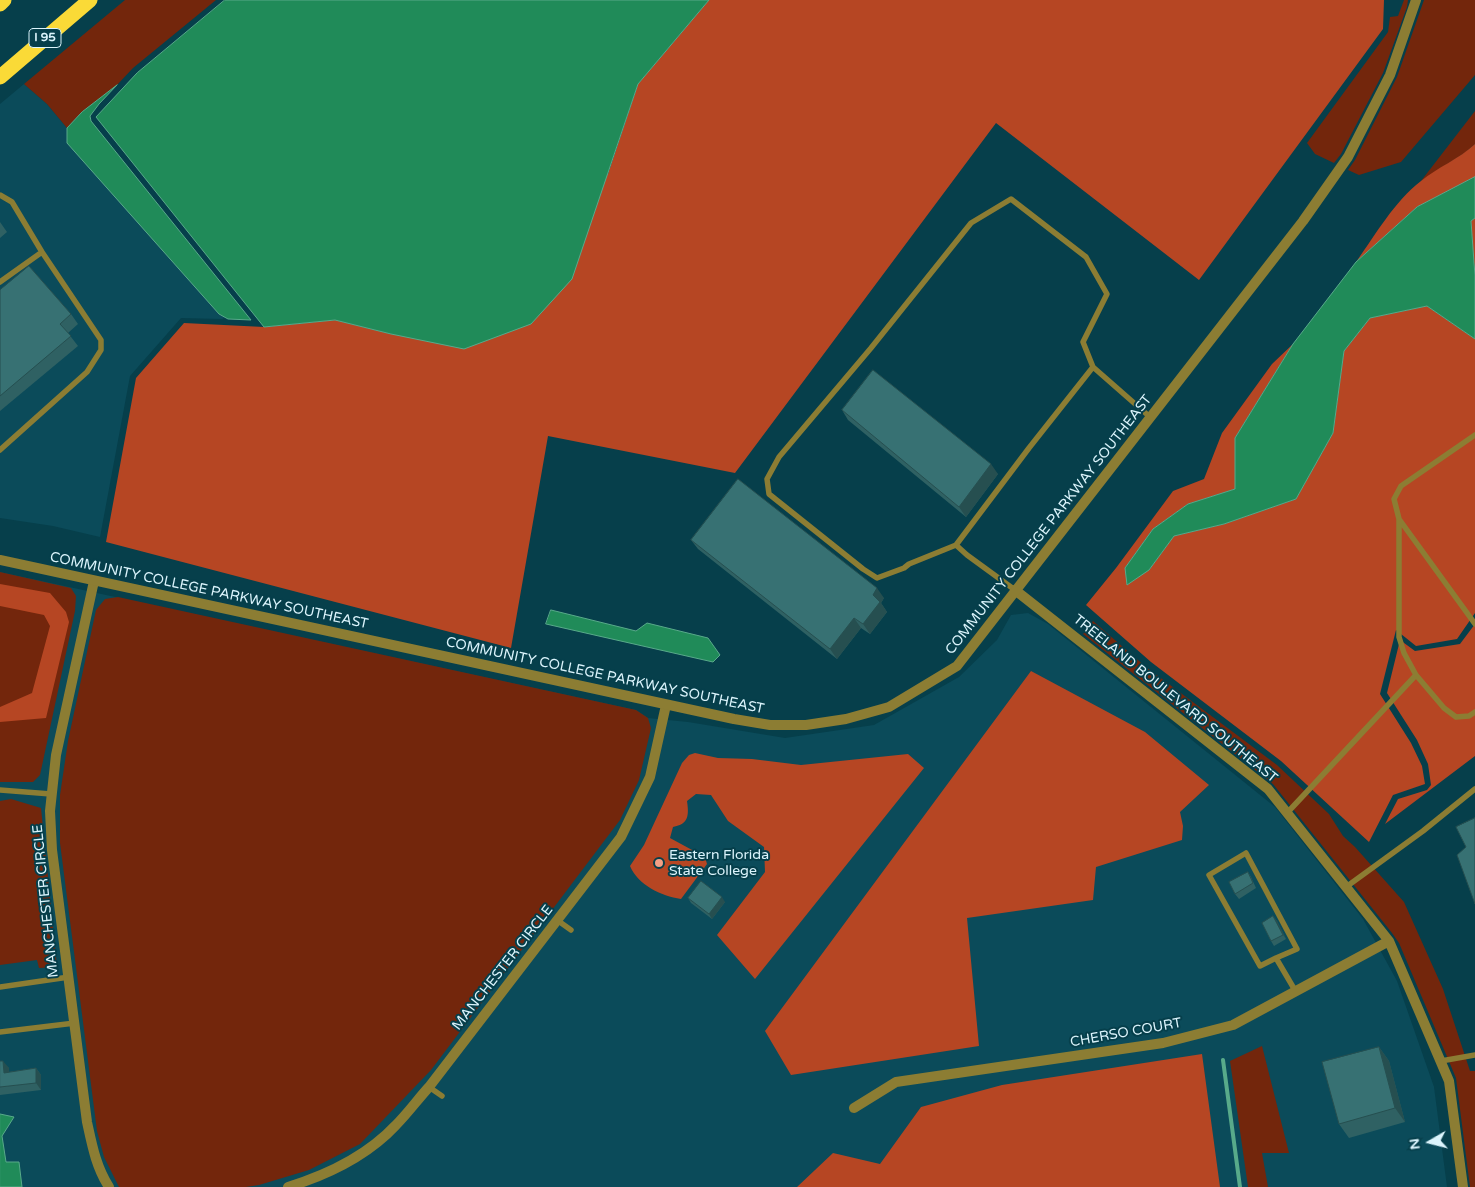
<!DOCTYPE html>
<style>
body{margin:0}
#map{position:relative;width:1475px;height:1187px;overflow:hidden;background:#063f4b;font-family:"Varela Round",sans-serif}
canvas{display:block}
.north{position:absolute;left:1405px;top:1117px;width:50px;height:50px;-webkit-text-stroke:4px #063f4b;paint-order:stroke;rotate:262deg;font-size:14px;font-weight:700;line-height:20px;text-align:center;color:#dbf4fc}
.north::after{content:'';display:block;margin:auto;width:18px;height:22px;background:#dbf4fc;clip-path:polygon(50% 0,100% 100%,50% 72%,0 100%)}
</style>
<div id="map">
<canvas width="1475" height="1187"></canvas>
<div class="north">N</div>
</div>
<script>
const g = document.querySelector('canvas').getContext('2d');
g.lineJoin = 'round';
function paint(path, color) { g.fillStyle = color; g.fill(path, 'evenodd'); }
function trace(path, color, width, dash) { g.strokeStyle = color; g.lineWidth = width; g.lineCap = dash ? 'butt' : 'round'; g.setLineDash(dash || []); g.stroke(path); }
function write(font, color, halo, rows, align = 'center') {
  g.font = font + ' "Varela Round",sans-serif'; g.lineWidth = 4; g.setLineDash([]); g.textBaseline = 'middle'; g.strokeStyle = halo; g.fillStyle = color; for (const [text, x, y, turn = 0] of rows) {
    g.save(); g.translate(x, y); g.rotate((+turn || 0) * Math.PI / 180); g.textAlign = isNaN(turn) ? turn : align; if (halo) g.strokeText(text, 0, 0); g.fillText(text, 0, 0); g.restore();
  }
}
paint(new Path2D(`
 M24 84 47 104 67 128 68 143 219 314 226 317 222 319 181 318 130 376 100 537 53 526 0 518V104Z
 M0 572 636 710 648 718 688 722 785 738 874 725 959 677 997 640 1011 615 1028 613 1048 624 1275 807 1363 919 1397 981 1434 1087 1447 1187H0Z`), '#0b4b5a');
paint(new Path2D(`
 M125 0H216L133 68 117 85 82 112 67 128 47 104 24 84Z
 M1404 0H1408L1407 7 1383 73 1341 154 1334 163 1315 154 1307 143 1388 32 1390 17 1398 16Z
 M1424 0H1475V75L1401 162 1359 175 1348 170 1355 160 1397 77Z
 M1475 111V144L1466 152 1421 181Z
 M0 572 71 588 76 596 75 611 40 775 33 782H0Z
 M118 597 636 710 648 718 651 728 639 780 620 820 431 1070 360 1144 309 1170 259 1185 246 1187H119L104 1157 97 1131 60 843V795L68 741 96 610 105 599Z
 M1093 621 1146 667 1277 765 1329 814 1343 836 1355 847 1404 902 1443 989 1470 1071H1475V1187H1470L1456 1078 1399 943 1392 933 1273 784 1083 634Z
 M11 799 41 808 57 967 39 968 37 960 0 965V801Z
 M1262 1046 1289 1153H1262L1268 1187H1248L1230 1061Z`), '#73260c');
paint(new Path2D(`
 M709 0H1384L1383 29 1199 280 996 123 735 473 548 436 511 648 106 542 136 378 184 323 264 327 335 320 391 334 608 174 638 84Z
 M1475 144V177L1417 207 1356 262C1376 234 1394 202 1421 181 1438 167 1459 159 1475 144Z
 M1475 218V276L1471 221Z
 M1427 306 1475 339V613L1457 639 1416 646 1396 630 1380 694 1411 743 1422 766 1425 784 1393 795 1369 842 1281 761 1151 662 1086 605 1116 568 1173 491 1204 479 1222 433 1272 364 1293 344 1235 438V489L1188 504 1153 529 1125 568 1149 570 1174 536 1224 524 1296 499 1333 433 1344 351 1370 318Z
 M0 584 50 593 66 612 69 622 46 718 0 722V707L32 693 50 626 44 615 0 606Z
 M1475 624V756L1385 824 1398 799 1427 790 1431 785 1428 764 1417 740 1387 693 1400 640 1415 651 1460 644Z
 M1031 671 1145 732 1209 785 1180 812 1183 826 1182 840 1096 867 1093 900 967 918 979 1046 791 1075 765 1031Z
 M695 753 718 758 752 759 801 765 908 754 924 768 755 979 717 935 765 872 764 847 728 821 711 795 696 794 687 801C689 815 689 824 673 827L670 838 705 857 707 864 681 899C661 896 638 885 630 866L644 845 682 763 689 755Z
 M1202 1054 1220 1187H797L833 1153 880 1164 921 1107 1002 1085Z`), '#b64623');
const water = new Path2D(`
 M225 0H709L638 84 572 279 531 324 464 349 391 334 335 320 264 327 96 117 137 73Z
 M117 85 99 104 90 116 91 121 251 320 228 319 219 314 67 143V128L82 112Z
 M1475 177V218L1471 221 1475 276V339L1427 306 1370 318 1344 351 1333 433 1296 499 1224 524 1174 536 1149 570 1127 585 1125 568 1153 529 1188 504 1235 489V438L1293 344 1356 262 1417 207Z
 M551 610 636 631 647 623 708 638 720 655 713 662 546 624Z
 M0 1114 14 1117 2 1136 6 1162H19L22 1187H0Z`);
paint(water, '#208b59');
trace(water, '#58aa8a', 1);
trace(new Path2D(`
 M1223 1060 1240 1187`), '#58aa8a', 4);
trace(new Path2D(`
 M0 195 12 202 42 252 101 340V350L87 372 0 450
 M0 282 42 252
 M1093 367 1029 448 956 545 909 564 904 568 877 578 863 569 769 494 767 479 779 457 871 348 971 223 1011 199 1086 257 1107 294 1083 342 1093 367 1150 417
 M1475 435 1401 486 1394 499 1399 519 1475 624
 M1399 519V637L1404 653 1416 675
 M956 545 967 555 1015 590
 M0 790 51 794
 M1287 813 1416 675 1444 708 1456 717 1469 716 1475 712
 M1346 887 1423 831 1475 789
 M557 920 571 930
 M1276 958 1297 949 1246 853 1209 875 1260 966 1276 958 1296 992
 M0 987 69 977
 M0 1032 75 1023
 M1441 1061 1475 1055
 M429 1087 442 1096`), '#8c7d33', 5.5);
trace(new Path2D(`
 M94 581 56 755 50 811 52 850 87 1122C92 1145 96 1167 109 1187
 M1015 590 1268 789 1389 941 1449 1081 1463 1187
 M854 1108 896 1082 1163 1043 1233 1025 1389 941
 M288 1187C327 1175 368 1155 396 1125 408 1113 418 1099 429 1087L621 837 650 777 666 705`), '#8c7d33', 10);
trace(new Path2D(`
 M0 560 734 719 770 725H806L846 719 889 707 957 666 1303 221 1348 157 1390 75 1416 0`), '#8c7d33', 10);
trace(new Path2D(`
 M0 4 4 0
 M0 77 90 0`), '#fada37', 15);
paint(new Path2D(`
 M0 222 7 232 0 238Z
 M0 290 71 314 78 324 68 333 78 346 0 411Z
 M842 410 998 474 966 517 848 420Z
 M691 540 884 598 881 603 887 612 870 634 861 628 837 659 698 549Z
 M1248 872 1251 877 1256 888 1239 899 1235 894Z
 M688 898 725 902 712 919 691 903Z
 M1273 916 1277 921 1286 939 1274 946 1271 941Z
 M1379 1047 1389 1061 1405 1122 1349 1138 1339 1124Z
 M0 1061 9 1068V1072L36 1068 41 1075V1090L0 1095Z`), '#2f6163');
paint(new Path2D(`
 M991 464 998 474 966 517 959 507Z
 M877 588 884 598 881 603 887 612 870 634 863 624 873 595Z
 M854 618 861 628 837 659 830 649Z
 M722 897 725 902 712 919 709 914Z
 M1273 916 1277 921 1286 939 1283 935Z
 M1379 1047 1389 1061 1405 1122 1395 1108Z
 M3 1061 9 1068V1080L4 1073Z
 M36 1068 41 1075V1090L36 1083Z`), '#264f50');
const building = new Path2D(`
 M29 266 71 314 60 324 71 336 0 396V290Z
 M873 370 991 464 959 507 842 410Z
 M738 479 877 588 873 595 880 602 863 624 854 618 830 649 691 540Z
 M1475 818V904L1457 855 1466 847 1456 827Z
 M1248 872 1253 883 1235 894 1229 882Z
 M701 881 722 897 709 914 688 898Z
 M1273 916 1283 935 1271 941 1262 923Z
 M1379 1047 1395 1108 1339 1124 1322 1062Z
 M0 1061H3L4 1073 36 1068V1083L0 1087Z`);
paint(building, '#377173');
trace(building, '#264f50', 1);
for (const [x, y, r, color] of [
 [659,863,5,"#f39f85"]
]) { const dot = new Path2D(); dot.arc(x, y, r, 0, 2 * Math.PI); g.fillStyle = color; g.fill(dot); trace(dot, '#063f4b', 2); }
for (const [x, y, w] of [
 [45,38,32]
]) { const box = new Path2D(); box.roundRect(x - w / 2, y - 9.5, w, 19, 4); g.fillStyle = '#063f4b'; g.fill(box); trace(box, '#dbf4fc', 1); }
write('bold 12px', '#dbf4fc', null, [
 ["I 95",45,38]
]);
write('14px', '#dbf4fc', '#063f4b', [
 ["COMMUNITY COLLEGE PARKWAY SOUTHEAST",1049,525,-52],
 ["COMMUNITY COLLEGE PARKWAY SOUTHEAST",209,591,12],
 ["COMMUNITY COLLEGE PARKWAY SOUTHEAST",605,676,12],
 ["TREELAND BOULEVARD SOUTHEAST",1175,699,39],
 ["MANCHESTER CIRCLE",46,901,-96],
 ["MANCHESTER CIRCLE",503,968,-52],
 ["CHERSO COURT",1126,1033,-10]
]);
write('14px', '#dbf4fc', '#063f4b', [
 ["Eastern Florida",669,855],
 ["State College",669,871]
], 'left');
</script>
